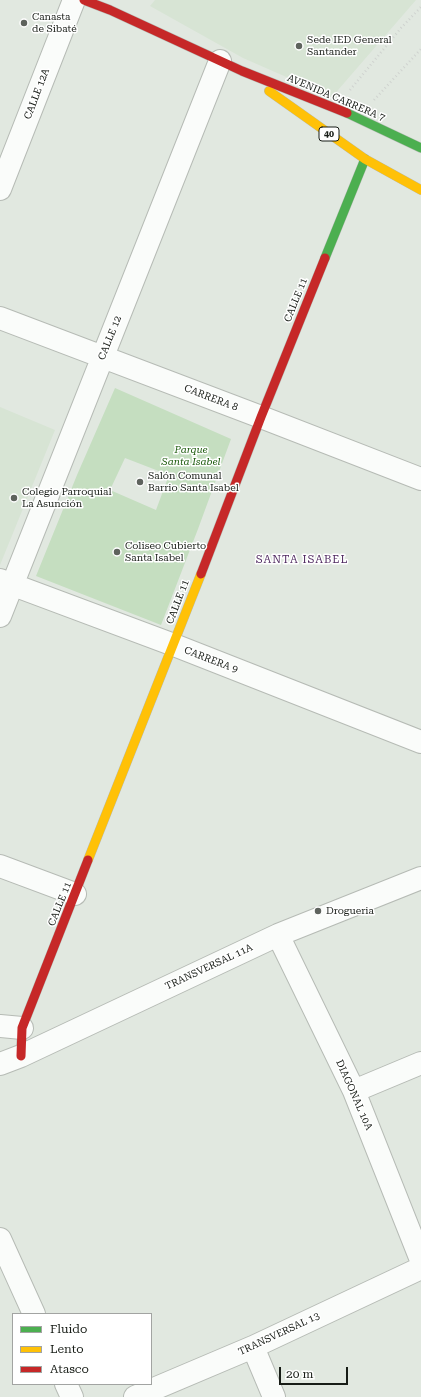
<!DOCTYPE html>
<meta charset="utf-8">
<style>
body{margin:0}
#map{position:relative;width:421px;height:1397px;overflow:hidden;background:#e1e8e0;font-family:"Roboto Serif",serif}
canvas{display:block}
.legend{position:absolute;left:12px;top:1313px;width:140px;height:72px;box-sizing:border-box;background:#fff;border:1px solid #a2a4a2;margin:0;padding:5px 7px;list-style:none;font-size:12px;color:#171c16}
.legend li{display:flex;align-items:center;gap:8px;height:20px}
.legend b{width:20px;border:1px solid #a2a4a2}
.scale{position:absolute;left:279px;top:1367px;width:69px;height:18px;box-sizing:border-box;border:2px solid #171c16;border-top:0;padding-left:5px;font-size:12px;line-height:14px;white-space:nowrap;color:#171c16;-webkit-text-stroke:3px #fff;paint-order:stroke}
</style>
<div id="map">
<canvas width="421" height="1397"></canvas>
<ul class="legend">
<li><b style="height:5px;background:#4caf50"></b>Fluido</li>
<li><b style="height:5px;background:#ffc107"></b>Lento</li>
<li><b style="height:5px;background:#c62828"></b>Atasco</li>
</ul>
<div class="scale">20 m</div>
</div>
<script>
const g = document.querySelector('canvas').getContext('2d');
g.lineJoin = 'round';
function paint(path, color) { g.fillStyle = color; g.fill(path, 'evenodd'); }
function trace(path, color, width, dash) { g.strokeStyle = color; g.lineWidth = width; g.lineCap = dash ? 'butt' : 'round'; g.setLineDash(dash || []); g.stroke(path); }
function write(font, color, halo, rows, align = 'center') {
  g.font = font + ' "Roboto Serif",serif'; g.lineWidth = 3; g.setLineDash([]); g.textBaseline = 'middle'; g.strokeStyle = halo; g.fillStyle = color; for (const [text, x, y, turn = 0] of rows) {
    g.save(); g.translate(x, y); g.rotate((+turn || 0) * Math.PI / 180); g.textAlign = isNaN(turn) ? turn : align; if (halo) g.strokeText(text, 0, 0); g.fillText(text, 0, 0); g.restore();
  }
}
paint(new Path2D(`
 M155 0H416L332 97 243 58 150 6Z
 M0 407 55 430 0 565Z`), '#d7e4d4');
paint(new Path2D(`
 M115 388 231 439 198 529 161 625 36 576 77 475ZM125 458 169 475 156 510 110 490Z`), '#c5dec0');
const street = new Path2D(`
 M0 189 74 0
 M0 318 261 417 421 479
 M0 580 174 645 421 742
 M0 616 220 61
 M0 866 75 894
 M278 935 354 1091 421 1260
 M0 1026 22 1028
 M0 1064 21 1056 278 935 421 878
 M354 1091 421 1063
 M0 1239 34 1314
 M253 1347 274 1397
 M66 1384 72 1397
 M135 1397 253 1347 421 1268`);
const fast = new Path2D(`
 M347 113 421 148
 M325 258 365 159`);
const slow = new Path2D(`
 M269 91 365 159 421 190
 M88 860 201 574`);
const jam = new Path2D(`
 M84 0 110 10 242 71 347 113
 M201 574 261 417 325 258
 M21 1056 22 1028 88 860`);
trace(street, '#b6bbb5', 24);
trace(fast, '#b6bbb5', 10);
trace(slow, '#b6bbb5', 10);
trace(jam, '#b6bbb5', 10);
trace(new Path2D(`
 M350 90 401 28 421 7
 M374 100 421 49`), '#cfd2cf', 2.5, [1, 3]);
trace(street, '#fafcfa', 22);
trace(fast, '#4caf50', 9);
trace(slow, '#ffc107', 9);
trace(jam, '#c62828', 9);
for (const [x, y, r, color] of [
 [24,23,4,"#5e635d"],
 [299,46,4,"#5e635d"],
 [140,482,4,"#5e635d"],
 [14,498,4,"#5e635d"],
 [117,552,4,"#5e635d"],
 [318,911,4,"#5e635d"]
]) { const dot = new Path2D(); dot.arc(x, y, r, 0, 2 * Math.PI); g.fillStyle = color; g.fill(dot); trace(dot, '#fff', 1.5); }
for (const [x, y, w] of [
 [329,134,20]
]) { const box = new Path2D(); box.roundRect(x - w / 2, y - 7, w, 14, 3); g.fillStyle = '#fff'; g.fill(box); trace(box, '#171c16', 1); }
write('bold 9px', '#171c16', null, [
 ["40",329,134]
]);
write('10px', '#171c16', '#fff', [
 ["Canasta",32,17],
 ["de Sibaté",32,29],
 ["Sede IED General",307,40],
 ["Santander",307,52],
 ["Salón Comunal",148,476],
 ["Barrio Santa Isabel",148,488],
 ["Colegio Parroquial",22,492],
 ["La Asunción",22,504],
 ["Coliseo Cubierto",125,546],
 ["Santa Isabel",125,558],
 ["Drogueria",326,911]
], 'left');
write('10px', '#171c16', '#fff', [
 ["CALLE 12A",37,94,-69],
 ["AVENIDA CARRERA 7",336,98,23],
 ["CALLE 11",296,300,-68],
 ["CALLE 12",110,338,-68],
 ["CARRERA 8",211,398,21],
 ["CALLE 11",178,602,-69],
 ["CARRERA 9",211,660,21],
 ["CALLE 11",60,904,-68],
 ["TRANSVERSAL 11A",209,967,-25],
 ["DIAGONAL 10A",354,1095,66],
 ["TRANSVERSAL 13",279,1334,-25]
]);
write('italic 10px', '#1a590a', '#fff', [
 ["Parque",191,450],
 ["Santa Isabel",191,462]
]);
g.letterSpacing = '1px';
write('11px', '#502a61', '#fff', [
 ["SANTA ISABEL",302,560]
]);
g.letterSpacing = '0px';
</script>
